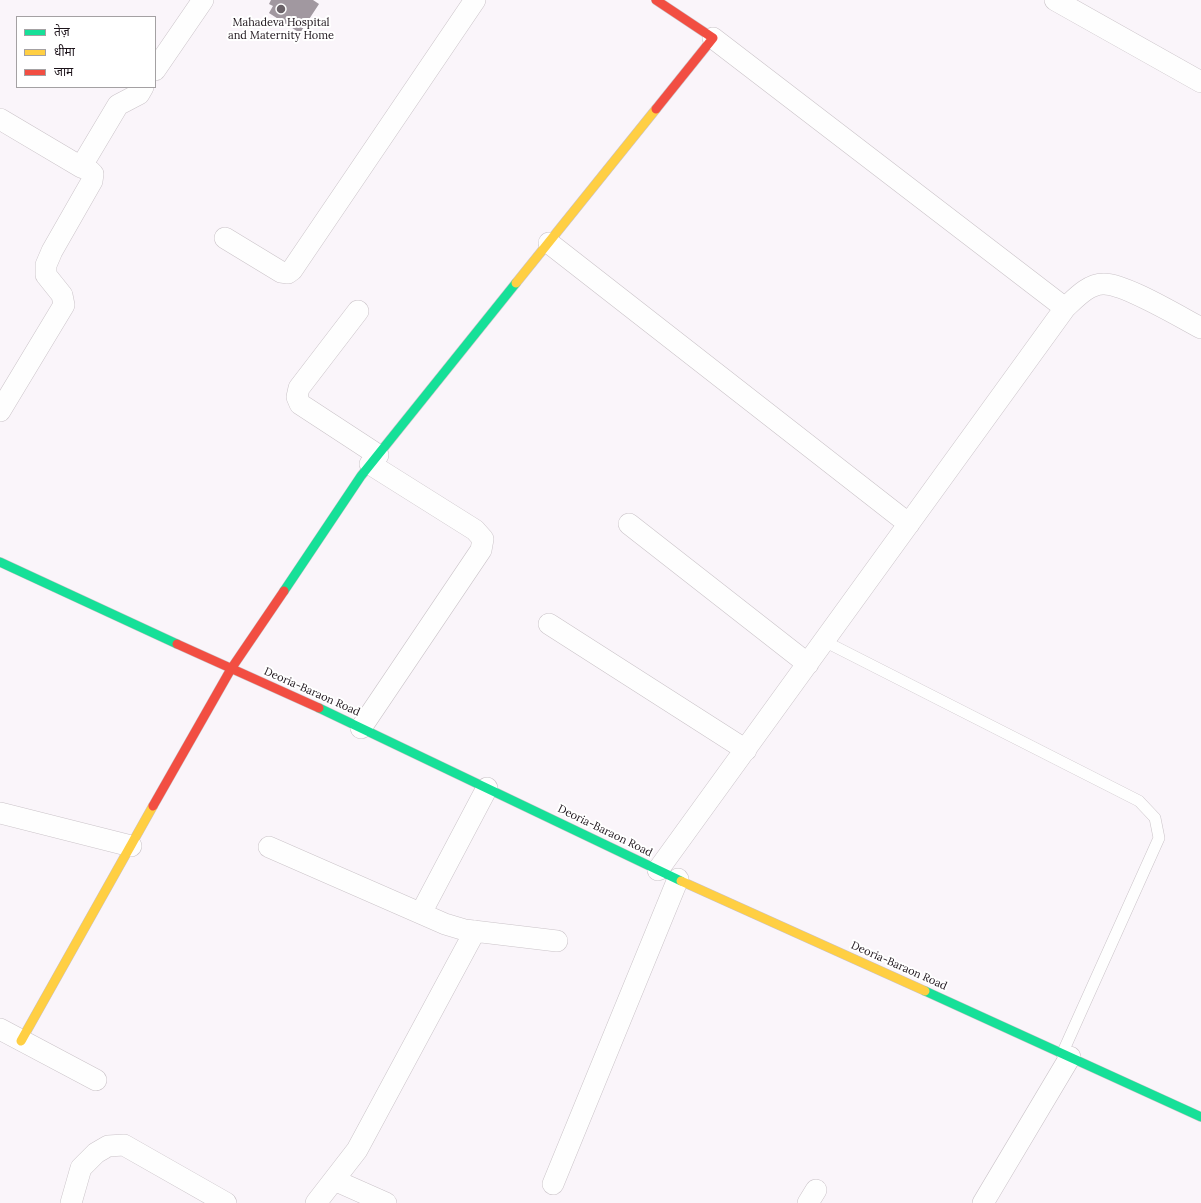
<!DOCTYPE html>
<meta charset="utf-8">
<style>
body{margin:0}
#map{position:relative;width:1201px;height:1203px;overflow:hidden;background:#faf5fa;font-family:Lora,"Noto Sans Devanagari",serif}
canvas{display:block}
.legend{position:absolute;left:16px;top:16px;width:140px;height:72px;box-sizing:border-box;background:#fff;border:1px solid #a4a1a3;margin:0;padding:5px 7px;list-style:none;font-size:12px;color:#1c131a}
.legend li{display:flex;align-items:center;gap:8px;height:20px}
.legend b{width:20px;border:1px solid #a4a1a3}
</style>
<div id="map">
<canvas width="1201" height="1203"></canvas>
<ul class="legend">
<li><b style="height:5px;background:#16e098"></b>तेज़</li>
<li><b style="height:5px;background:#ffcf43"></b>धीमा</li>
<li><b style="height:5px;background:#f24e42"></b>जाम</li>
</ul>
</div>
<script>
const g = document.querySelector('canvas').getContext('2d');
g.lineJoin = 'round';
function paint(path, color) { g.fillStyle = color; g.fill(path, 'evenodd'); }
function trace(path, color, width, dash) { g.strokeStyle = color; g.lineWidth = width; g.lineCap = dash ? 'butt' : 'round'; g.setLineDash(dash || []); g.stroke(path); }
function write(font, color, halo, rows, align = 'center') {
  g.font = font + ' Lora,serif'; g.lineWidth = 4; g.setLineDash([]); g.textBaseline = 'middle'; g.strokeStyle = halo; g.fillStyle = color; for (const [text, x, y, turn = 0] of rows) {
    g.save(); g.translate(x, y); g.rotate((+turn || 0) * Math.PI / 180); g.textAlign = isNaN(turn) ? turn : align; if (halo) g.strokeText(text, 0, 0); g.fillText(text, 0, 0); g.restore();
  }
}
paint(new Path2D(`
 M271 0H313L319 4 300 33 269 13 273 6 269 4Z`), '#a198a0');
const lane = new Path2D(`
 M824 641 1139 801 1155 818 1159 838 1062 1054`);
const street = new Path2D(`
 M1055 0 1201 82
 M155 70 203 0
 M0 119 81 167 90 171 93 174 92 181 52 251 46 265V275L62 295 64 305 0 411
 M81 167 118 105 139 94 143 87
 M225 238 281 272 288 273 292 270 475 0
 M549 243 909 524
 M1065 308C1075 299 1088 284 1103 284 1124 283 1180 317 1201 328
 M358 311 299 388 297 397 300 404 378 455
 M629 524 808 664
 M549 624 746 750
 M361 728 481 550 483 539 475 530 370 464
 M0 813 131 846
 M269 847 445 924 465 930 557 941
 M658 870 1065 308 713 38
 M421 913 487 788
 M0 1029 96 1080
 M334 1180 386 1203
 M553 1184 678 879
 M71 1203 81 1168 96 1153 108 1146 124 1145 226 1203
 M316 1203 357 1150 475 931
 M808 1203 816 1190
 M983 1203 1070 1057`);
const fast = new Path2D(`
 M0 562 177 644
 M284 591 361 476 516 283
 M319 708 681 881
 M925 991 1201 1117`);
const slow = new Path2D(`
 M516 283 656 109
 M681 881 925 991
 M21 1041 153 806`);
const jam = new Path2D(`
 M656 109 713 38 656 0
 M177 644 319 708
 M153 806 231 669 284 591`);
trace(lane, '#cac3c8', 12);
trace(street, '#cac3c8', 22);
trace(fast, '#cac3c8', 10);
trace(slow, '#cac3c8', 10);
trace(jam, '#cac3c8', 10);
trace(lane, '#fefefe', 11);
trace(street, '#fefefe', 21);
trace(fast, '#16e098', 9);
trace(slow, '#ffcf43', 9);
trace(jam, '#f24e42', 9);
for (const [x, y, r, color] of [
 [281,9,5,"#6a6268"]
]) { const dot = new Path2D(); dot.arc(x, y, r, 0, 2 * Math.PI); g.fillStyle = color; g.fill(dot); trace(dot, '#fff', 1.5); }
write('11px', '#1c131a', '#fff', [
 ["Mahadeva Hospital",281,23],
 ["and Maternity Home",281,36]
]);
write('11px', '#1c131a', '#fff', [
 ["Deoria-Baraon Road",312,692,24],
 ["Deoria-Baraon Road",605,831,26],
 ["Deoria-Baraon Road",899,966,24]
]);
</script>
